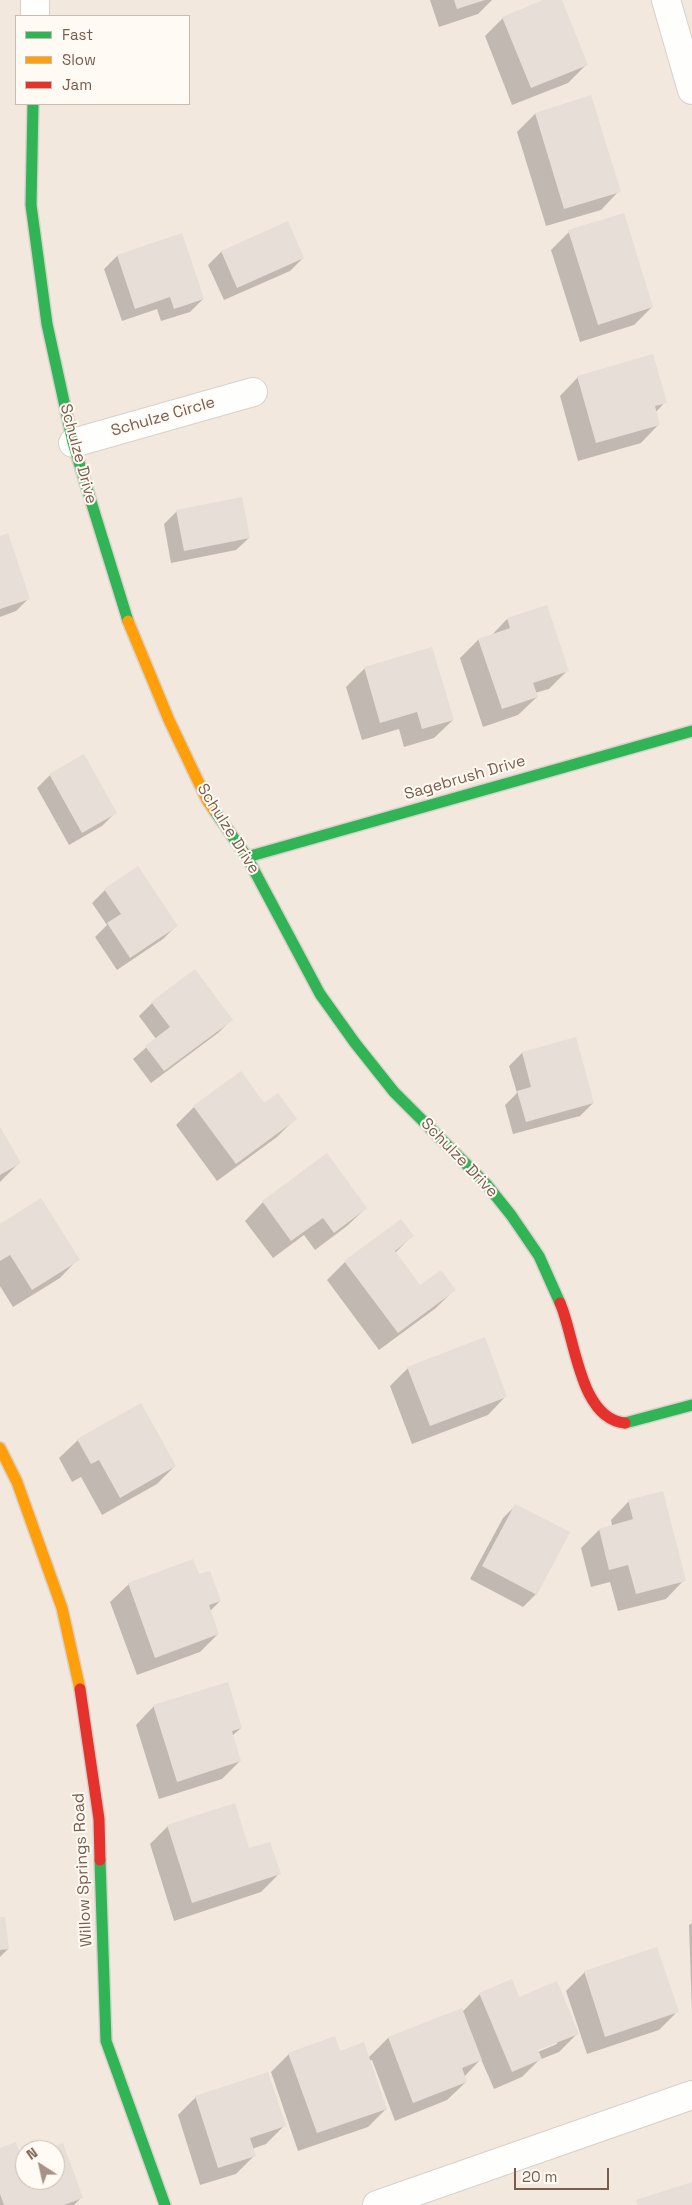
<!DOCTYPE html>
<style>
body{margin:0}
#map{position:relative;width:692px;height:2205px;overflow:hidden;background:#f9f5f0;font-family:"Space Grotesk",sans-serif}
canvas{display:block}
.legend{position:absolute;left:15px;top:15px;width:175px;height:90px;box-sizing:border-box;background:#fffaf3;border:1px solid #cabbb1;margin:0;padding:6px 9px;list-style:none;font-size:15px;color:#7a5c4d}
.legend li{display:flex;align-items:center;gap:10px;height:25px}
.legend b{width:25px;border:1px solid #cabbb1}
.north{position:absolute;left:15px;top:2140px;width:50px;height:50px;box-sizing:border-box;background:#fffaf3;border:1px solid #cabbb1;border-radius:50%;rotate:325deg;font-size:14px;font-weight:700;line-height:20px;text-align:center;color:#7a5c4d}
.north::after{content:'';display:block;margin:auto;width:18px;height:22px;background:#a69286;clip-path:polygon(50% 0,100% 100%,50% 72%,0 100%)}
.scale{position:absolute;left:514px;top:2168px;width:95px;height:22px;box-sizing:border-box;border:2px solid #7a5c4d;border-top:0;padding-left:6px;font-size:15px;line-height:18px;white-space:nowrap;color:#7a5c4d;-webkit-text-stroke:4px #fffaf3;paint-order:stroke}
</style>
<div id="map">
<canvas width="692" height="2205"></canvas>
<ul class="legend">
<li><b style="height:6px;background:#30b455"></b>Fast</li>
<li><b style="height:6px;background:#ff9f0a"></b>Slow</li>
<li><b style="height:6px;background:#e5322d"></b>Jam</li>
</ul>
<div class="north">N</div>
<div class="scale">20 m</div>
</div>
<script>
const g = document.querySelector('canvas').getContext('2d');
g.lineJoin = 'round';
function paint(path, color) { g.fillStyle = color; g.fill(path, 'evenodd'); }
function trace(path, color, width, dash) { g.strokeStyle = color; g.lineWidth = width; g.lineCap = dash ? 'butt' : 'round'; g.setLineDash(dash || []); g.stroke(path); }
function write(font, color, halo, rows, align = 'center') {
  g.font = font + ' "Space Grotesk",sans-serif'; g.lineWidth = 4; g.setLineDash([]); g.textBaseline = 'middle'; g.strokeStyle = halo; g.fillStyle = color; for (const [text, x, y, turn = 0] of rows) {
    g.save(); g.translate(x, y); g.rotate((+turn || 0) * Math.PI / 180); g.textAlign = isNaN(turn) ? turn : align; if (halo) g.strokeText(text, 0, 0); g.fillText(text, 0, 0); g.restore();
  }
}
paint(new Path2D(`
 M0 0H692V2205H0ZM16 16H189V104H16ZM25 2150H55V2180H25Z`), '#f2e8de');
paint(new Path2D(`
 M430 0H492L478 14 439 27Z
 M547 0H560L586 65 568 83 512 105 485 36 503 18Z
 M590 97 619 191 601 210 546 226 517 132 535 114Z
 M287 223 303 258 290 271 224 300 208 265 221 252Z
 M569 232 652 307 634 325 580 342 551 250Z
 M181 234 203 299 190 312 161 321 157 309 122 321 104 269 117 256Z
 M578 377 665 402 656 412 659 424 641 443 578 461 560 396Z
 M177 511 249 538 236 550 171 563 164 524Z
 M0 537 29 598 16 611 0 617Z
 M507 619 568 670 549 689 535 693 537 697 518 715 483 727 460 658 478 640 491 636Z
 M432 649 453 720 434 738 404 747 399 729 362 740 346 687 364 669Z
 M50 775 115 813 102 826 69 845 37 788Z
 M105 890 176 926 163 939 117 970 95 937 107 925 92 903Z
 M195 971 231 1020 218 1033 151 1083 133 1059 156 1039 139 1016 152 1003Z
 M575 1038 593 1103 580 1116 513 1134 505 1105 517 1093 509 1066 522 1053Z
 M264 1105 295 1119 277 1137 217 1181 176 1125 194 1107Z
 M0 1130 19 1163 0 1182Z
 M326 1155 366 1208 347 1226 315 1250 304 1235 273 1258 245 1221 263 1202Z
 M0 1225 78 1259 60 1278 13 1307 0 1286Z
 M412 1236 395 1253 420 1287 454 1290 436 1308 379 1350 327 1280 345 1262Z
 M408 1368 506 1396 488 1415 412 1444 390 1386Z
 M78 1440 175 1466 157 1484 102 1515 81 1477 72 1482 59 1458Z
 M629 1501 684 1580 666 1599 618 1611 610 1582 591 1587 581 1548 599 1530 612 1526 611 1520Z
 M516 1505 536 1594 523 1607 470 1579 503 1518Z
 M198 1576 220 1601 210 1611 218 1634 200 1652 137 1675 110 1602 129 1584Z
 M154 1706 241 1728 232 1736 240 1761 222 1779 159 1799 136 1725Z
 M168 1826 248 1850 279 1874 261 1892 174 1921 150 1844Z
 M0 1919 8 1949 0 1957Z
 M692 1923V2013L689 1925Z
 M585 1972 677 2012 659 2030 587 2054 566 1991Z
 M480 1994 518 1999 578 2033 559 2052 539 2060 522 2077 494 2089 481 2059 464 2077 466 2082 447 2100 395 2121 372 2060 369 2061 386 2109 368 2127 298 2151 271 2072 289 2054 339 2053 368 2058 388 2038 462 2012ZM557 2041V2044L533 2054 532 2052Z
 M196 2097 284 2126 266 2144 252 2149 254 2156 236 2174 200 2185 178 2115Z
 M62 2145 82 2197 74 2205H0V2149L21 2160 25 2159V2180H55V2150H49Z`), '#0003');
paint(new Path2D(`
 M454 0H485L457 9Z
 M543 0H562L588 65 531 88 502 17Z
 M591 95 621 192 564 209 535 113Z
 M624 213 653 307 598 325 568 230Z
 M288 221 304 258 237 288 221 251Z
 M182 233 204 299 174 309 170 297 135 309 117 255Z
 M653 354 667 403 655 406 660 425 596 443 577 376Z
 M242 497 250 538 184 551 176 510Z
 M8 533 30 599 0 609V536Z
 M547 605 569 671 533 683 538 697 502 709 478 639 510 628 507 618Z
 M432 647 454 720 422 729 417 712 380 723 364 667Z
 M84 754 117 813 82 833 49 774Z
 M138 866 178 926 130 958 107 923 121 914 104 889Z
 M195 969 233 1020 164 1071 145 1046 170 1027 151 1002Z
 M576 1037 594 1103 526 1122 517 1091 531 1087 522 1052Z
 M241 1071 264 1103 278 1093 297 1119 236 1164 193 1106Z
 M0 1127 21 1163 0 1175Z
 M327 1153 367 1208 334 1233 323 1218 291 1241 262 1201Z
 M41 1198 80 1260 32 1290 10 1255 0 1261V1224Z
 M401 1219 414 1236 395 1251 420 1285 441 1270 456 1290 398 1333 344 1261Z
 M485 1337 507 1397 430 1426 407 1367Z
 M141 1403 176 1466 120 1498 99 1460 91 1464 77 1439Z
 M663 1491 686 1581 636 1594 628 1565 609 1570 599 1529 633 1519 628 1500Z
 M515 1504 570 1532 537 1595 482 1566Z
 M193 1559 199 1574 210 1571 221 1601 209 1605 219 1634 155 1658 128 1583Z
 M228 1682 242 1728 232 1731 241 1761 177 1782 153 1705Z
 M235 1803 249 1848 270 1842 281 1874 192 1903 167 1825Z
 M0 1917H5L9 1949 0 1950Z
 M657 1947 679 2012 605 2037 584 1971Z
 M512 1979 519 1997 557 1981 579 2034 538 2050 542 2059 512 2072 479 1993Z
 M462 2008 482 2060 462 2068 467 2082 413 2103 388 2037Z
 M335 2036 340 2051 364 2042 387 2109 317 2133 288 2053Z
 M268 2072 286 2126 250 2138 256 2156 218 2168 195 2096Z
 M16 2142 22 2159 25 2158V2180H55V2150H46L63 2143 83 2198 64 2205H4L0 2194V2148Z
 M692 2182V2205H638L636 2200Z`), '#e6ded7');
const street = new Path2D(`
 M666 0 692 90
 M35 16V0
 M73 443 253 392
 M377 2205 692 2095`);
const fast = new Path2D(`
 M33 104 31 205 47 324 73 443 128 621
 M214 810 247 857 320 994 355 1043 394 1092 487 1185 511 1215 539 1256 560 1303
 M247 857 692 731
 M625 1423 692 1405
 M100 1860 106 2041 165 2205`);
const slow = new Path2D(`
 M128 621 169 720 207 800 214 810
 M0 1448 17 1482 62 1608 80 1689`);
const jam = new Path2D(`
 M560 1303C575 1336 579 1419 625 1423
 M80 1689 99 1819 100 1860`);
trace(street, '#d7d1cb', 30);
trace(fast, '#d9d2cb', 14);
trace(slow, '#d9d2cb', 14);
trace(jam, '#d9d2cb', 14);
trace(street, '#fefefd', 28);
trace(fast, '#30b455', 11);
trace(slow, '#ff9f0a', 11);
trace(jam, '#e5322d', 11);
write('16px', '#7a5c4d', '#fffaf3', [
 ["Schulze Circle",163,417,-16],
 ["Schulze Drive",78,454,75],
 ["Sagebrush Drive",465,778,-16],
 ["Schulze Drive",228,829,58],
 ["Schulze Drive",459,1158,46],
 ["Willow Springs Road",83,1870,-93]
]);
</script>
